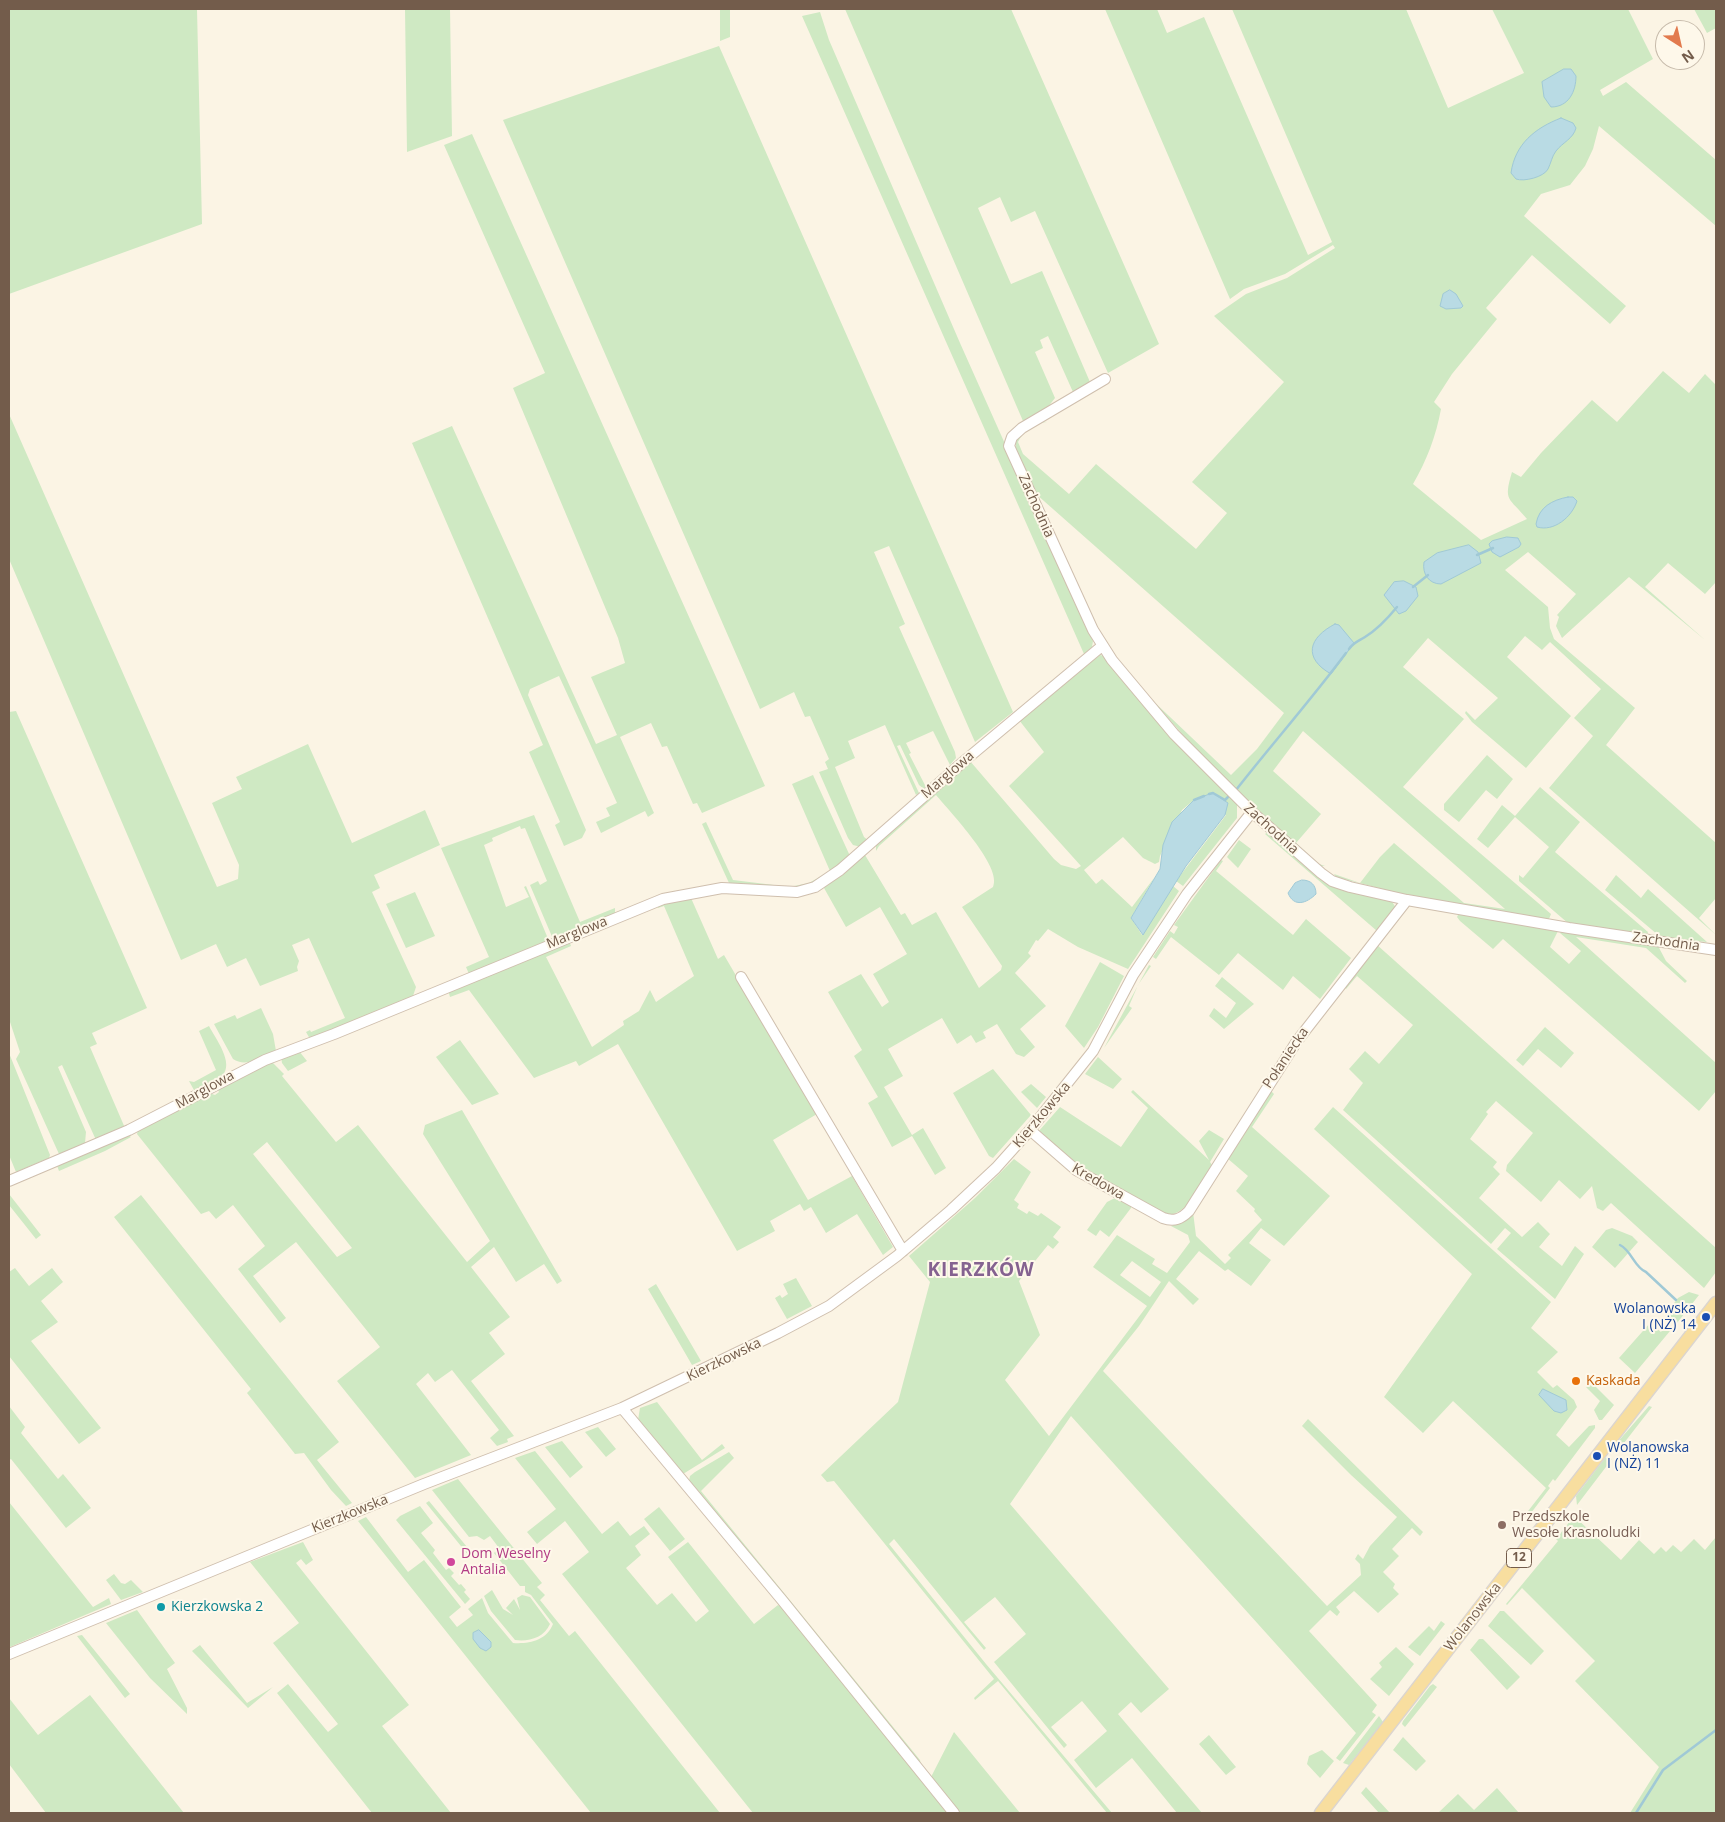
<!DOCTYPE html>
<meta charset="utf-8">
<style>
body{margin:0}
#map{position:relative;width:1725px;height:1822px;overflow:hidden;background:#fbf4e4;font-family:"Open Sans",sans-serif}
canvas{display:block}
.frame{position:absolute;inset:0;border:10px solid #735c4b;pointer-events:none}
.north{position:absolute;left:1655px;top:20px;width:50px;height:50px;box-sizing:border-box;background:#fef8ea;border:1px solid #c6baaa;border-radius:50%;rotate:145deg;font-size:14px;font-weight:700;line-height:20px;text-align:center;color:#735c4b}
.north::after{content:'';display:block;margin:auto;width:18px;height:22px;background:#e27a4d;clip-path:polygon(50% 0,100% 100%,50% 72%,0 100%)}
</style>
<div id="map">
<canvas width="1725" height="1822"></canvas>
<div class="frame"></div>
<div class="north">N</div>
</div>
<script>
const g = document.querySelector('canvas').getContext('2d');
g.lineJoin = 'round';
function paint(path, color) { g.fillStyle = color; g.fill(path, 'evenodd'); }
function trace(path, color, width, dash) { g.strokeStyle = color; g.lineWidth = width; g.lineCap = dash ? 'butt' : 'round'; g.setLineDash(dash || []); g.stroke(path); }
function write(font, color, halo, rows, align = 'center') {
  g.font = font + ' "Open Sans",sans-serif'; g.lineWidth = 4; g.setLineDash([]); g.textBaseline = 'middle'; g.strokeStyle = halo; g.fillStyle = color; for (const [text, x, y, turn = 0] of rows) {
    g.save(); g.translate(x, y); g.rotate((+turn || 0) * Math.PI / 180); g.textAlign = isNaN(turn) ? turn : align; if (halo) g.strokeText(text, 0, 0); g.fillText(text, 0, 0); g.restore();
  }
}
paint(new Path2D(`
 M9 9H197L202 224 9 294Z
 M405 9H450L452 136 407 152Z
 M720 9H730V37L720 41Z
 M845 9H1011L1159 344 1108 373 1035 211 1011 222 1000 197 978 208 1011 284 1042 271 1090 382 1073 392 1048 336 1040 340 1043 348 1035 352 1055 398 1048 407 1023 421Z
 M1105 9H1157L1167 33 1204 17 1308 255 1332 242 1232 9H1406L1448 108 1524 73 1492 9H1628L1653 59 1600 90 1603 96 1626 82 1716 160V226L1599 126 1593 149 1585 166 1570 185 1541 194 1524 216 1626 306 1610 324 1532 255 1486 308 1497 319 1452 374 1434 402 1441 409C1436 436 1427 460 1413 484L1481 540 1527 519C1509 497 1503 502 1512 472L1521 477 1541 453 1592 400 1617 422 1663 371 1689 393 1705 374 1716 385V582L1705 594 1668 563 1645 587 1705 640 1629 577 1562 638 1556 626 1559 617 1557 615 1576 594 1528 552 1505 570 1548 607 1550 628 1554 639 1635 708 1606 745 1716 843V898L1699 918 1716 935 1549 788 1593 736 1574 718 1601 689 1550 642 1542 650 1525 636 1507 657 1571 716 1526 768 1472 722 1465 713 1466 711 1475 720 1498 698 1428 638 1403 667 1464 719 1403 787 1551 914 1549 919 1418 898 1336 877 1334 874 1360 883 1380 857 1394 843 1464 903 1505 909 1303 731 1273 771 1321 814 1296 843 1319 864 1325 866H1318L1212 767 1149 697 1231 775 1257 749 1284 713 1036 494C1028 479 1008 451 1019 434 1023 428 1032 424 1038 421L1047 422C1035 422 1023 431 1018 442L1023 454 1069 494 1096 464 1196 549 1227 513 1192 482 1284 382 1214 316 1246 294 1287 278 1335 248 1333 245 1285 274 1244 289 1230 299Z
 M1694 9H1716V28L1707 33Z
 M820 12 829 40 960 343 1093 641 1092 647 1084 654 802 16Z
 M719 46 1013 712 975 742 889 546 874 552 905 624 899 627 955 752 956 758 950 765 933 731 906 743 911 753 909 754 926 787 924 789 919 785 900 745 897 746 919 793 916 795 885 725 848 741 855 758 835 767 864 837 869 841 861 847 853 845 848 838 819 772 828 769 825 762 829 759 810 716 805 717 794 692 760 709 503 120Z
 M472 134 765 786 702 813 697 803 693 804 667 746 662 747 651 723 620 737 654 813 648 817 645 811 601 833 596 822 610 816 606 808 617 803 559 676 530 689 528 695 586 830 582 838 564 846 555 825 560 822 529 752 543 745 412 443 452 426 596 744 617 735 591 677 625 663 618 638 513 388 545 373 444 145Z
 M9 414 217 887 238 879 239 865 212 803 242 789 236 777 308 744 352 843 425 810 440 845 374 875 380 888 372 892 416 987 413 996 310 1039 306 1032 310 1030 311 1032 345 1018 309 938 292 945 299 961 297 967 298 971 260 986 246 958 227 967 216 944 181 960 9 559Z
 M1100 655 1104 656 1171 737 1237 804V818L1183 886 1176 881 1226 815 1194 800 1182 810 1160 856 1159 862 1155 864 1143 858 1123 837 1084 870 1096 884 1102 879 1132 907 1154 878 1131 918 1142 935 1173 886 1179 891 1128 969 1078 947 1048 929 1038 941 1036 940 1028 953 1031 956 1015 973 1046 1006 1020 1029 1035 1047 1024 1057 1016 1054 997 1024 983 1032 986 1038 976 1043 971 1035 957 1044 942 1018 888 1049 903 1076 884 1087 912 1135 923 1128 946 1168 935 1175 912 1136 892 1147 868 1103 878 1097 854 1056 862 1050 828 992 861 974 882 1007 889 1002 873 974 907 954 880 907 846 927 824 888 825 885 865 855 901 915 905 913 912 925 936 912 979 988 1001 970 1002 966 962 907 993 887C1003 867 950 812 936 795L879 846 876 851V844L970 761 1054 859 1061 865 1076 869 1081 866 1009 786 1044 752 1019 720Z
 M16 711 147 1008 92 1033 97 1044 90 1047 125 1128 96 1140 62 1065 58 1067 86 1132 85 1143 59 1154 16 1059 20 1052 9 1019V712Z
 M1487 755 1513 779 1497 799 1486 790 1459 822 1444 810V804Z
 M813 775 850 856 846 860 813 884 789 887 809 883 830 871 792 784Z
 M1540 787 1580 822 1555 852 1648 932 1647 935 1569 924 1519 881V875L1523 878 1549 847 1515 817 1488 848 1477 839 1502 805 1515 816Z
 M534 815 580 922 615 908V913L553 939 530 885 538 881 540 885 547 881 525 828 521 829 520 826 492 838 493 841 484 845 506 907 529 897 524 887 526 886 549 941 469 974 466 967 489 957 441 848Z
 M706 822 733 880 782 886 729 883 702 824Z
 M1268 832 1327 882 1391 900 1396 908 1377 931 1265 834Z
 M1239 840 1251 849 1238 868 1227 857Z
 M1221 860 1223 861 1216 871 1293 935 1306 919 1351 958 1320 999 1293 976 1283 990 1238 953 1219 975 1171 937 1156 959 1153 957 1170 931 1174 934 1178 927 1174 925Z
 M1616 875 1641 898 1648 889 1707 942 1663 938 1658 935 1605 890Z
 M415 892 435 936 406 948 386 904Z
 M691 898 718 959 724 955 817 1114 773 1140 808 1200 852 1176 893 1247 883 1255 857 1214 826 1233 811 1207 804 1211 800 1204 770 1221 775 1231 737 1251 618 1044 579 1066 576 1061 534 1078 469 990 450 997 448 990 569 941 571 946 546 957 592 1047 624 1025 623 1021 639 1011 650 990 656 1002 694 976 664 906 658 908 657 904Z
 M1459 913 1559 929 1550 947 1569 964 1581 951 1560 933 1562 930 1657 944 1666 961 1687 981 1685 983 1646 948 1576 937 1716 1063V1091L1699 1111 1503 939 1493 949 1460 921 1457 917Z
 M1376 944 1716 1248V1272L1704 1288 1611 1203 1603 1211 1597 1208 1592 1186 1580 1199 1559 1180 1541 1202 1506 1171 1507 1165 1533 1133 1496 1101 1486 1112 1488 1114 1470 1139 1497 1162 1493 1167 1500 1174 1479 1198 1522 1237 1538 1222 1550 1234 1539 1247 1562 1266 1575 1246 1584 1254 1555 1299 1497 1249 1511 1233 1505 1228 1491 1244 1343 1110 1363 1083 1349 1069 1365 1051 1379 1064 1413 1025 1357 976 1346 989 1343 985Z
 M1100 962 1124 976 1098 1027 1084 1048 1065 1026Z
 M1149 965 1151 966 1138 985 1129 1006 1132 1008 1104 1048Z
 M1222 977 1254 1004 1224 1029 1209 1016 1214 1008 1226 1018 1236 1003 1215 986Z
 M261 1008 273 1034 276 1051C263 1057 246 1068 233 1059L214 1024 235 1015 237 1019Z
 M209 1026C215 1038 235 1063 222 1076 215 1083 203 1087 195 1092L189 1081 194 1082 216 1070 199 1031Z
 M1545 1027 1574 1053 1561 1068 1538 1049 1523 1066 1516 1060Z
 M460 1040 499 1094 472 1105 436 1057Z
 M299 1051 307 1061 288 1071 282 1063 281 1057Z
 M9 1053 50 1155 49 1158 16 1172 9 1155Z
 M1098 1057 1122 1079 1113 1089 1085 1074Z
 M270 1060 284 1074 282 1076 336 1142 358 1125 467 1262 490 1241 423 1134 425 1125 462 1110 562 1281 557 1284 544 1264 516 1282 494 1247 471 1267 510 1317 489 1333 505 1354 471 1381 514 1436 507 1439 508 1442 497 1446 490 1438 499 1430 452 1370 435 1382 428 1373 416 1384 471 1455 415 1478 337 1381 380 1347 296 1242 253 1276 286 1318 280 1323 238 1269 265 1246 233 1205 216 1219 209 1211 201 1214 137 1134 138 1130 209 1093 215 1095 219 1092 217 1087ZM267 1142 352 1248 337 1257 253 1154Z
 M993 1069 1031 1115 993 1158 989 1156 953 1093Z
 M1031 1084 1046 1097 1037 1108 1021 1092Z
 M1133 1090 1209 1160 1199 1141 1209 1130 1224 1139 1210 1162 1212 1165C1201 1183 1190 1214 1167 1215 1121 1190 1076 1168 1038 1132L1060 1107 1121 1147 1148 1108 1131 1092Z
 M1270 1090 1274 1094 1252 1127 1330 1196 1284 1246 1261 1228 1249 1243 1271 1260 1251 1286 1228 1269 1225 1271 1199 1251 1176 1279 1199 1299 1193 1305 1169 1281 1139 1326 1103 1371 1327 1606 1361 1575 1360 1564 1355 1559 1358 1554 1363 1559 1370 1546 1397 1517 1351 1475 1302 1426 1308 1419 1423 1532 1420 1536 1412 1528 1392 1549 1399 1556 1383 1572 1395 1584 1393 1588 1399 1594 1378 1613 1354 1591 1336 1607 1340 1612 1337 1616 1330 1610 1309 1631 1377 1705 1372 1712 1376 1715 1340 1761 1336 1758 1356 1733 1071 1416 1010 1504 1169 1689 1141 1713 1131 1702 1118 1714 1202 1813H1177L1132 1758 1096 1788 1074 1760 1107 1731 1082 1701 1051 1727 1067 1745 1064 1748 994 1662 1026 1634 995 1597 964 1622 986 1648 984 1650 894 1539 889 1544 986 1664 1112 1813H1107L998 1681 975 1700 974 1698 994 1679 834 1481 827 1482 821 1475 898 1402 930 1282 909 1256 975 1198 1014 1159 1031 1172 1014 1200 1019 1204 1017 1208 1027 1214 1029 1211 1038 1216 1041 1213 1061 1227 1053 1237 1059 1242 1053 1249 1048 1245 1019 1281 1040 1335 1005 1380 1049 1436 1147 1306 1093 1267 1117 1235 1155 1259 1152 1264 1167 1273 1190 1242 1188 1235 1171 1226 1185 1221 1193 1212 1196 1236 1225 1264 1231 1258 1228 1255 1262 1220 1254 1211 1255 1209 1236 1191 1248 1176 1227 1158ZM1132 1261 1161 1282 1150 1297 1120 1275Z
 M1333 1107 1551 1302 1531 1328 1558 1352 1537 1372 1553 1388 1557 1385 1574 1400 1577 1407 1556 1435 1569 1447 1589 1426 1595 1425V1428L1555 1481 1553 1479 1548 1486 1550 1488 1528 1517 1525 1515 1546 1488 1453 1401 1423 1433 1384 1397 1472 1274 1314 1129Z
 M128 1135 131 1137 105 1151 59 1171 56 1163Z
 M9 1194 41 1235 36 1239 9 1205Z
 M141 1195 339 1442 317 1460 352 1503 346 1506 331 1490 304 1453 295 1454 247 1393 251 1389 114 1217Z
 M1117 1197 1131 1205V1208L1109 1237 1100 1230 1096 1236 1087 1230 1107 1202Z
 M1612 1228 1632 1236 1638 1242 1615 1268 1592 1247 1606 1230Z
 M15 1268 29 1286 52 1268 63 1282 41 1301 58 1322 31 1341 101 1428 79 1444 9 1356V1272Z
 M796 1278 812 1306 787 1319 775 1298 780 1295 782 1298 788 1294 783 1284Z
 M656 1284 701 1361 692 1365 648 1289Z
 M1689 1292 1699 1295 1677 1323 1666 1314 1678 1298Z
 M1650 1323 1661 1332 1666 1325 1670 1331 1635 1373 1619 1358Z
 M1591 1382 1614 1405 1602 1420H1599L1594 1410 1600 1401 1586 1387Z
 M657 1402 702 1460 722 1444 725 1448 683 1474 638 1420 640 1408Z
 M9 1406 25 1427 21 1433 58 1479 63 1474 91 1508 66 1528 11 1459 9 1460Z
 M1649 1406 1652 1407 1617 1452 1614 1448 1615 1445Z
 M598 1427 616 1449 606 1457 585 1432Z
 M562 1441 583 1467 570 1478 545 1447Z
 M535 1451 602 1534 618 1521 630 1536 644 1526 650 1534 635 1546 641 1555 626 1568 657 1605 672 1593 696 1622 709 1611 668 1557 688 1542 754 1624 778 1605 784 1608 950 1813H753L562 1574 589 1552 565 1521 537 1544 527 1532 556 1509 515 1458Z
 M729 1452 734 1458 701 1491 920 1760 921 1765 689 1481 690 1476 695 1472Z
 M1609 1457 1612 1459 1577 1505 1576 1496 1605 1458Z
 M458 1479 542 1583 537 1587 545 1595 540 1600 569 1636 575 1631 720 1813H591L358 1521 366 1517 408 1572 424 1560 461 1607 449 1617 457 1627 473 1615 468 1609 482 1598 488 1613 513 1643C529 1644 546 1641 553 1624L531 1595 525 1592V1586H520L494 1553 499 1548 490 1536 484 1540 477 1536 469 1537 432 1490Z
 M429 1501 472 1553 469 1556 426 1503Z
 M9 1502 93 1607 109 1598 111 1604 10 1647Z
 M420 1506 433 1523 421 1533 435 1550 433 1553 446 1570 449 1568 454 1573 451 1576 459 1585 461 1584 466 1590 464 1592 470 1599 465 1604 396 1520 400 1516Z
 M659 1507 685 1539 670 1551 644 1519Z
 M1574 1516 1621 1560 1639 1540 1654 1554 1661 1547 1666 1552 1673 1545 1681 1552 1694 1539 1705 1550 1716 1537V1813H1630L1659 1767 1575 1681 1595 1661 1522 1588 1507 1605 1506 1604 1558 1541 1556 1539Z
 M303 1542 313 1560 306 1565 301 1559 296 1563 409 1705 382 1726 451 1813H372L277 1693 288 1684 328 1732 338 1724 273 1643 299 1623 250 1562Z
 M114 1574 121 1583 125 1584 131 1580 143 1592 121 1600 106 1580Z
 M492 1590 503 1609 513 1615 506 1608 514 1599 520 1610 517 1598 522 1595 530 1597 550 1624C544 1638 528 1642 515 1640L491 1611 484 1596Z
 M137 1610 175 1663 167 1669 187 1708V1714L150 1678 106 1623Z
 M1500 1611H1504L1544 1651 1531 1665 1488 1626Z
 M1441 1621 1445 1624 1420 1656 1408 1647 1429 1626 1434 1631Z
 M82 1635 130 1694 125 1698 77 1636Z
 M1479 1639H1483L1520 1677 1507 1690 1470 1650Z
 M200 1645 247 1703 273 1687 248 1708 192 1651Z
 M1396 1647 1414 1664 1389 1696 1370 1679 1382 1667 1379 1663Z
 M1433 1684 1437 1687 1405 1727 1402 1724 1403 1721 1430 1686Z
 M90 1695 184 1813H46L9 1764V1698L38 1735Z
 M1379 1716 1383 1722 1349 1765 1343 1763Z
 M954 1732 1020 1813H960L931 1777Z
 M1209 1735 1236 1767 1226 1775 1199 1744Z
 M1403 1737 1426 1761 1416 1771 1393 1750Z
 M1322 1750 1334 1761 1320 1778 1307 1764 1309 1756Z
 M1366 1787 1390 1813H1379L1361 1793Z
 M1497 1788 1519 1813H1438L1458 1794 1474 1810Z`), '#cfe9c3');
const water = new Path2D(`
 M1564 69H1571L1576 76C1576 91 1569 107 1551 107L1544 97 1542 82Z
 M1561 118 1573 123 1576 128C1573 139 1563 142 1556 151 1552 156 1551 163 1548 169 1544 177 1524 182 1516 179L1511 173C1515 144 1535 128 1561 118Z
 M1450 290 1456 294 1463 306 1461 308 1446 309 1440 306 1443 294Z
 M1568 497H1573L1577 501C1572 517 1554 532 1537 527L1536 524C1539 507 1552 500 1568 497Z
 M1507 537 1518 538 1521 544 1519 547 1500 557 1492 552 1489 544 1492 541Z
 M1469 545 1478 552 1481 563 1441 584C1429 584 1422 574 1424 562L1437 553Z
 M1404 581 1416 587 1418 596 1406 611 1399 614 1384 595 1394 582Z
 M1335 624 1339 625 1354 643 1331 674C1303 658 1308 638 1335 624Z
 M1213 793 1228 803 1225 815 1186 866 1143 935 1131 918 1160 869 1163 845 1172 822 1194 800Z
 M1302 880C1311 880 1316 885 1316 894 1307 903 1294 908 1288 893L1295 883Z
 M1543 1389 1566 1400 1567 1410 1561 1413 1554 1411 1539 1395Z
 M479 1630 491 1642V1647L486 1651 480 1648 473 1639V1633Z`);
paint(water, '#b9dbe4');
trace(water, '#a0c9d6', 1);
trace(new Path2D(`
 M1477 555 1493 548
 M1413 587 1428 575
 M1349 649C1354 642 1359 641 1365 637 1378 629 1388 618 1397 607
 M1236 790C1272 744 1311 700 1346 653
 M1209 794 1213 793 1225 800 1228 797
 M1194 800 1204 796
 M1620 1245C1632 1251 1634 1267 1646 1272L1676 1300
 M1636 1813 1663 1770 1716 1730`), '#a0c9d6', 2.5);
const minor = new Path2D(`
 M1105 379 1022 428 1012 437 1009 446 1093 630 1112 660 1174 734 1252 812 1321 873 1332 881 1350 887 1407 900 1569 928 1716 950
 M741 977 903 1251
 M1030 1130 1076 1170 1163 1218C1174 1222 1181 1219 1189 1211L1297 1041 1407 900
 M9 1181 129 1130 265 1060 334 1034 663 899 722 888 797 892 815 887 840 870 963 762 1102 646
 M622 1408 782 1600 954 1813
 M9 1654 424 1484 622 1408 778 1333 829 1306 897 1256 951 1210 996 1168 1030 1130 1093 1051 1133 975 1187 894 1252 812`);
const major = new Path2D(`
 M1321 1813 1716 1303`);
trace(minor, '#cfbfae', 12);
trace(major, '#dbd5d0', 15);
trace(minor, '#fff', 10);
trace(major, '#f8de9f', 12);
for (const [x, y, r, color] of [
 [1706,1317,5,"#1a4fb4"],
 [1576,1381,5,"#e8710a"],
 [1597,1456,5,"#1a4fb4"],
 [1502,1525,5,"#8d6e63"],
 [451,1562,5,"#d1479c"],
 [161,1607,5,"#0f9aa8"]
]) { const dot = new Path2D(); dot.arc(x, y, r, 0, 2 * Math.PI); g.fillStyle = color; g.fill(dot); trace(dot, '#fef8ea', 2); }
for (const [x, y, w] of [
 [1519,1558,25]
]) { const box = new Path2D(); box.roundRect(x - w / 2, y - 9.5, w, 19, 4); g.fillStyle = '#fef8ea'; g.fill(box); trace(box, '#735c4b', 1); }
write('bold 12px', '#735c4b', null, [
 ["12",1519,1558]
]);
write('14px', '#735c4b', '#fef8ea', [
 ["Zachodnia",1036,506,66],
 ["Marglowa",948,775,-41],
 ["Zachodnia",1271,829,42],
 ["Marglowa",577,933,-22],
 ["Zachodnia",1666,942,8],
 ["Połaniecka",1286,1058,-56],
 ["Marglowa",205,1090,-29],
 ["Kierzkowska",1042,1115,-50],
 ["Kredowa",1098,1182,30],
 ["Kierzkowska",724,1360,-26],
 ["Kierzkowska",350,1514,-22],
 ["Wolanowska",1473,1617,-52]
]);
write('14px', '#164399', '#fef8ea', [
 ["Wolanowska",1696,1309],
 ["I (NŻ) 14",1696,1325],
 ["Wolanowska",1607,1448,"left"],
 ["I (NŻ) 11",1607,1464,"left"]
], 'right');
write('14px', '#c56008', '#fef8ea', [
 ["Kaskada",1586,1381]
], 'left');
write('14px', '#785e54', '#fef8ea', [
 ["Przedszkole",1512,1517],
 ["Wesołe Krasnoludki",1512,1533]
], 'left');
write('14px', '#b23c85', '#fef8ea', [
 ["Dom Weselny",461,1554],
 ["Antalia",461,1570]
], 'left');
write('14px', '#0d838f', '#fef8ea', [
 ["Kierzkowska 2",171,1607]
], 'left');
g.letterSpacing = '1px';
write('bold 19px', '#846290', '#fef8ea', [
 ["KIERZKÓW",981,1271]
]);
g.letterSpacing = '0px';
</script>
